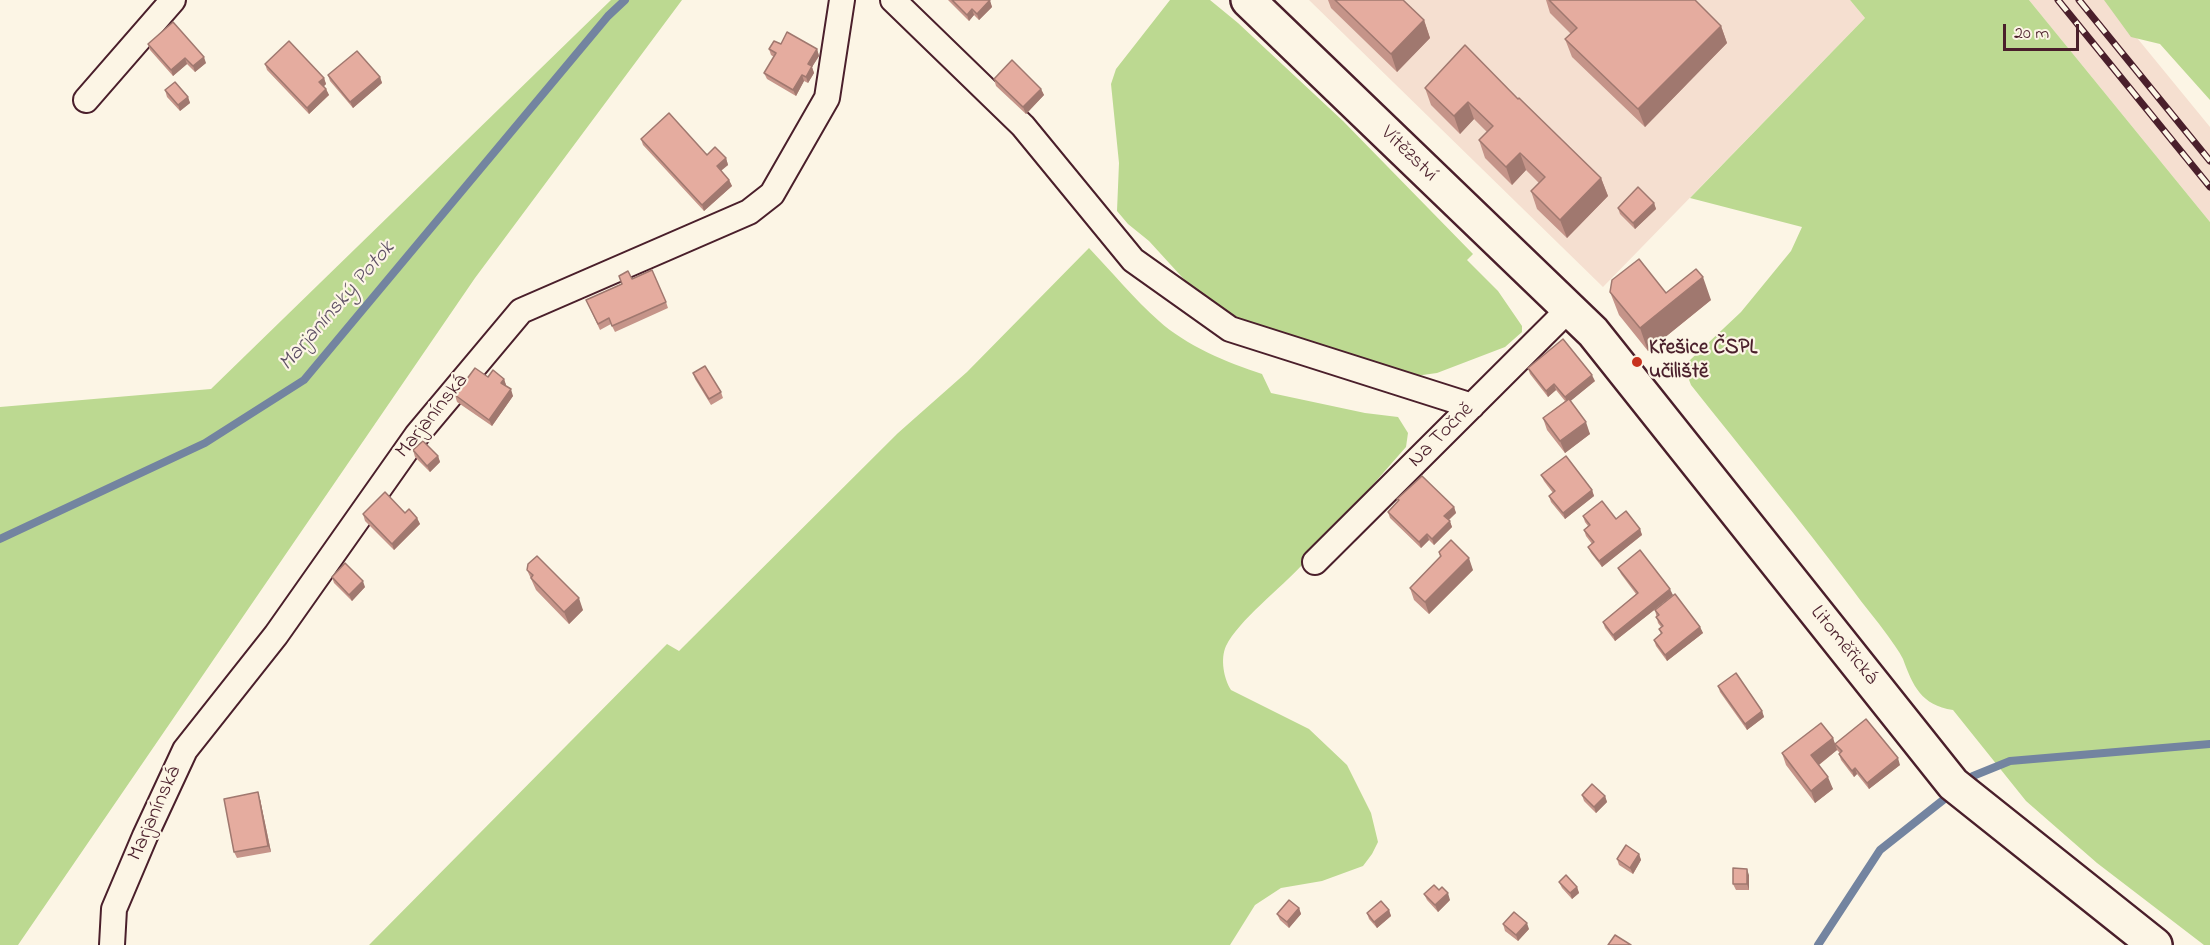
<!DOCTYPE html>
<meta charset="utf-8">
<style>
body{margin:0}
#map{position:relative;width:2210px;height:945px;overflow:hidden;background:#fcf5e5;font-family:"Indie Flower",sans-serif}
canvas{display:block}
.scale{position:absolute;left:2003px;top:24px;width:76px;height:27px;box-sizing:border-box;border:3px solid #4a1f2b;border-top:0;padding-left:8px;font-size:18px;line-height:21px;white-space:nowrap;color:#4a1f2b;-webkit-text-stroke:4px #fcf5e5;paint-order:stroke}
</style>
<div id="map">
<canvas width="2210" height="945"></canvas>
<div class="scale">20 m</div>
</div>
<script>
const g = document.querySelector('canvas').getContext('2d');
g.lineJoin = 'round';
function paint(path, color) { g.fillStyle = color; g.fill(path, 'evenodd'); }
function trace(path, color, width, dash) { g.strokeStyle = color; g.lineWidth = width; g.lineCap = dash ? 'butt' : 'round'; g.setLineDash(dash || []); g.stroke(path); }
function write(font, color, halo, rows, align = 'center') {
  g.font = font + ' "Indie Flower",sans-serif'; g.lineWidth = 4.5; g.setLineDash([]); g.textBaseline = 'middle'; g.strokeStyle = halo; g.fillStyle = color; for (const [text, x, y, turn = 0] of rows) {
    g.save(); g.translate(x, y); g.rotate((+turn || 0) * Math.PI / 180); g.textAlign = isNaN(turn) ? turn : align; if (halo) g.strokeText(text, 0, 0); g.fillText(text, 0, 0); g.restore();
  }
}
paint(new Path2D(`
 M1309 0H1850L1865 18 1603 287Z
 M2029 0H2106L2210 127V222Z`), '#f5dfd0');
paint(new Path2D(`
 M611 0H682L475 278 18 945H0V407L211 389Z
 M1170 0H1210L1238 23 1343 121 1473 254 1467 260 1498 291 1522 326V332L1505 347 1437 373 1408 377 1253 331 1191 287 1149 241 1128 224 1117 211 1119 163 1111 84 1116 69Z
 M1850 0H2029L2210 222V945H2204L2097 863 2026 801 1953 710C1921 705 1913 686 1903 659 1899 651 1893 643 1888 636 1877 620 1863 605 1852 589 1800 520 1745 453 1691 385L1686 372 1689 361 1741 312 1791 251 1802 227 1690 198 1865 18Z
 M2104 0H2210V100L2160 44 2131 37Z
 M1089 248C1112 272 1134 299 1159 321 1185 345 1228 363 1262 374L1271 393 1365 413 1398 417 1408 433 1406 447C1371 486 1338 527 1302 565 1282 587 1238 621 1226 646 1220 659 1224 679 1231 690L1309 729 1347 765 1371 813 1378 842 1372 854 1363 866 1322 881 1281 888 1255 905 1230 945H369L667 644 679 651 898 433 967 372Z`), '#bcd991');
trace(new Path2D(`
 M0 539 205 443 304 380 608 16 625 0
 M1964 783 1973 776 2010 761 2210 744
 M1818 945 1880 850 1952 793`), '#7384a0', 8);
const street = new Path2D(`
 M893 0 1023 126 1133 260 1230 329 1472 406
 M86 100 173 0
 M1315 562 1569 309
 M112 945 114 909 145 836 185 750 276 635 417 435 521 311 749 212 772 194 827 98 842 0`);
const secondary = new Path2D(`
 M1248 0 1593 332 1953 784 2155 945`);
trace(street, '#4a1f2b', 28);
trace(secondary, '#4a1f2b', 38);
trace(street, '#fcf5e5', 24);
trace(secondary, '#fcf5e5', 33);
const rail = new Path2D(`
 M2058 0 2210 187
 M2079 0 2210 161`);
trace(rail, '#4a1f2b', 7);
trace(rail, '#fcf5e5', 4.5, [14]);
paint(new Path2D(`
 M948 0H989L992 7 979 20 974 15 969 21Z
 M1328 0H1403L1424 20 1430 38 1397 72 1331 8Z
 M1546 0H1695L1721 26 1727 43 1645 127 1572 57 1565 39 1571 34 1550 13Z
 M148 44 206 63 195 72 187 64 173 76 150 50Z
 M781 44 817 49 819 56 812 67 814 73 808 83 804 81 796 96 767 79 764 73 774 57 771 55 769 49Z
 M265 64 324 78 326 84 324 86 326 89 329 95 309 114 267 70Z
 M328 75 380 77 382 83 353 108 330 81Z
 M994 79 1041 89 1044 95 1026 114 996 86Z
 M1425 88 1518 99 1601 178 1608 196 1567 238 1537 209 1531 191 1539 183 1526 170 1512 185 1485 158 1479 140 1487 132 1474 119 1460 134 1431 105Z
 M165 90 188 97 190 103 180 111 167 97Z
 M641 139 726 158 728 165 721 171 729 180 732 186 704 211 643 145Z
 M1654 203 1656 209 1635 229 1620 214 1618 208Z
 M632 279 666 302 668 308 615 332 611 324 600 330 586 300Z
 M1610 292 1666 293 1711 300 1648 351 1619 315Z
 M1528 368 1595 381 1570 401 1590 434 1565 453 1547 430 1543 418 1565 401 1556 390 1548 397 1530 374Z
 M693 373 721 392 723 398 711 405 695 379Z
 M488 377 504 379 506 385V386L513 396 492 426 457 402 455 395Z
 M413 450 438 456 440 462 430 472 415 457Z
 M1541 475 1592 490 1594 496 1565 519 1551 502 1549 496 1553 493 1544 481Z
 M1397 499 1454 507 1456 513 1449 520 1452 527 1434 545 1429 540 1421 548 1390 518 1388 512 1398 501Z
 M405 513 417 518 420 524 394 550 365 521 363 514Z
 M1583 516 1616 519 1640 529 1642 535 1602 567 1591 553 1588 547 1592 544 1586 536 1584 530 1588 526 1585 522Z
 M1439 552 1473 570 1429 614 1414 600 1410 588 1440 557Z
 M1618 568 1673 595 1615 641 1605 628 1603 622 1636 594 1621 574Z
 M527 570 583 610 569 624 536 590Z
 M332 577 365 587 352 601 334 583Z
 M1655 610 1700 627 1703 633 1667 661 1656 646 1654 640 1661 634 1659 629 1661 627 1658 623Z
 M1718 686 1762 711 1764 717 1747 730 1720 692Z
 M1833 738 1835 744 1900 765 1869 789 1857 774 1854 777 1841 760 1839 754 1840 753 1837 750 1819 765 1833 789 1815 803 1786 765 1782 753Z
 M1582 795 1605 796 1607 802 1596 813 1584 801Z
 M260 799 271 852 237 858 234 852Z
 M1639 854 1641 860 1633 874 1619 865 1617 859Z
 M1749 875V890H1736L1733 884Z
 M1559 882 1577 887 1579 893 1572 899 1562 888Z
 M1439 890 1450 900 1438 912 1427 900 1424 894Z
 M1299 908 1301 914 1289 928 1280 920 1277 914Z
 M1389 910 1391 916 1377 928 1369 919 1367 913Z
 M1503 924 1529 929 1518 941 1505 931Z`), '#c59489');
paint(new Path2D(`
 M990 0 992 7 979 20 977 14Z
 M972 9 974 15 969 21 967 15Z
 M1424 20 1430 38 1397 72 1391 54Z
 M1721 26 1727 43 1645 127 1638 109Z
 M817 49 819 56 812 67 814 73 808 83 806 77 808 64Z
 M204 57 206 63 195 72 193 66Z
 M185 58 187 64 173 76 171 70Z
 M802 75 804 81 796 96 793 90Z
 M380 77 382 83 353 108 350 102Z
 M324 78 326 84 322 88 319 82Z
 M326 89 329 95 309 114 307 108Z
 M1041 89 1044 95 1026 114 1023 107Z
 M188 97 190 103 180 111 178 105Z
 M1468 102 1474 119 1460 134 1454 116Z
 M1520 153 1526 170 1512 185 1506 167Z
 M726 158 728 165 719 172 717 166Z
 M1601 178 1608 196 1567 238 1560 220Z
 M729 180 732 186 704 211 702 205Z
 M1654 203 1656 209 1635 229 1633 223Z
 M1703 277 1711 300 1648 351 1640 328Z
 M1592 375 1595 381 1567 404 1565 397Z
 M504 379 506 385 503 389 501 383Z
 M1554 384 1556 390 1548 397 1546 391Z
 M511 389 513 396 492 426 489 420Z
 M1586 422 1590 434 1565 453 1560 441Z
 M438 456 440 462 430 472 427 466Z
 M1592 490 1594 496 1565 519 1563 513Z
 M1454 507 1456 513 1446 522 1444 516Z
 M417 518 420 524 394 550 392 544Z
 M1450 521 1452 527 1434 545 1432 539Z
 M1640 529 1642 535 1602 567 1599 561Z
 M1427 534 1429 540 1421 548 1419 542Z
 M1469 558 1473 570 1429 614 1425 602Z
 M363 581 365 587 352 601 349 595Z
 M1670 589 1673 595 1615 641 1613 635Z
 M579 598 583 610 569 624 564 612Z
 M1700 627 1703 633 1667 661 1665 655Z
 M1762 711 1764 717 1747 730 1745 724Z
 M1833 738 1837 750 1816 767 1811 755Z
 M1898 758 1900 765 1869 789 1867 783Z
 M1855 768 1857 774 1854 777 1852 771Z
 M1828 777 1833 789 1815 803 1811 791Z
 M258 792 260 799 271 852 268 846Z
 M1605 796 1607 802 1596 813 1594 807Z
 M1639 854 1641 860 1633 874 1630 868Z
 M1747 869 1749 875V890L1747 884Z
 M1577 887 1579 893 1572 899 1570 893Z
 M1448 893 1450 900 1438 912 1435 905Z
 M1299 908 1301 914 1289 928 1287 922Z
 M1389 910 1391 916 1377 928 1374 922Z
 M1527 923 1529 929 1518 941 1516 935Z`), '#a0786f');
const building = new Path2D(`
 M952 0H990L977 14 972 9 967 15Z
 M1335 0H1403L1424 20 1391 54Z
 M1549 0H1695L1721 26 1638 109 1565 39 1577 28Z
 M173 22 204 57 193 66 185 58 171 70 148 44Z
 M787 32 817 49 808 64 812 66 806 77 802 75 793 90 764 73 776 53 769 49 774 41 781 44Z
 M289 41 324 78 319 82 326 89 307 108 265 64Z
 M1465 45 1518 99 1519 98 1601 178 1560 220 1531 191 1545 177 1520 153 1506 167 1479 140 1493 126 1468 102 1454 116 1425 88Z
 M357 51 380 77 350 102 328 75Z
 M1012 60 1041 89 1023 107 994 79Z
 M175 82 188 97 178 105 165 90Z
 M669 113 707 155 715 147 726 158 717 166 729 180 702 205 641 139Z
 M1638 187 1654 203 1633 223 1618 208Z
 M1639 259 1666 293 1696 269 1703 277 1640 328 1610 292 1612 280Z
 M652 270 666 302 612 326 609 318 598 324 586 300 622 284 619 276 628 271 632 279Z
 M1563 339 1592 375 1565 397 1554 384 1546 391 1528 368Z
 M705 366 721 392 709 399 693 373Z
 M475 368 488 377 493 370 504 379 501 383 511 389 489 420 455 395Z
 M1569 399 1586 422 1560 441 1543 418Z
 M423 441 438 456 427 466 413 450Z
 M1566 456 1592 490 1563 513 1549 496 1555 491 1541 475Z
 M1422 476 1454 507 1444 516 1450 521 1432 539 1427 534 1419 542 1388 512 1399 500 1397 499Z
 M385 492 405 513 409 509 417 518 392 544 363 514Z
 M1602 501 1616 519 1626 511 1640 529 1599 561 1588 547 1594 542 1584 530 1590 525 1583 516Z
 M1451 540 1469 558 1425 602 1410 588 1441 556 1439 552Z
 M1640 550 1670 589 1613 635 1603 622 1638 593 1618 568Z
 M537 556 579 598 564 612 531 578 533 575 527 570 528 564Z
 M345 563 363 581 349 595 332 577Z
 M1675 594 1700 627 1665 655 1654 640 1662 633 1659 629 1663 626 1656 617 1659 615 1655 610Z
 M1736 673 1762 711 1745 724 1718 686Z
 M1866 719 1898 758 1867 783 1855 768 1852 771 1839 754 1842 751 1835 744Z
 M1821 723 1833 738 1811 755 1828 777 1811 791 1782 753Z
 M1592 784 1605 796 1594 807 1582 795Z
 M258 792 268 846 234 852 224 799Z
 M1626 845 1639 854 1630 868 1617 859Z
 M1733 868 1747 869V884H1733Z
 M1566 875 1577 887 1570 893 1559 882Z
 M1434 885 1439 890 1442 887 1448 893 1435 905 1424 894Z
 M1289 900 1299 908 1287 922 1277 914Z
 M1381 901 1389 910 1374 922 1367 913Z
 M1514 912 1527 923 1516 935 1503 924Z
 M1615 935 1631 945H1608Z`);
paint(building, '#e5ac9f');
trace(building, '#a0786f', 1.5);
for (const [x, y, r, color] of [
 [1637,362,6,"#c8321e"]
]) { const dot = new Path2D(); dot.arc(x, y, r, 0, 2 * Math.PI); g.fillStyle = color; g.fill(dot); trace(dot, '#fcf5e5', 2); }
write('21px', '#4a1f2b', '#fcf5e5', [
 ["Vítězství",1408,155,44],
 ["Marjanínská",433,417,-51],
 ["Na Točně",1442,436,-45],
 ["Litoměřická",1843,646,51],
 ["Marjanínská",156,814,-66]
]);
write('bold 21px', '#4a1f2b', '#fcf5e5', [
 ["Křešice ČSPL",1649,350],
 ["učiliště",1649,374]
], 'left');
write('italic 22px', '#5f5166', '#fcf5e5', [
 ["Marjanínský Potok",338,307,-49]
]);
</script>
